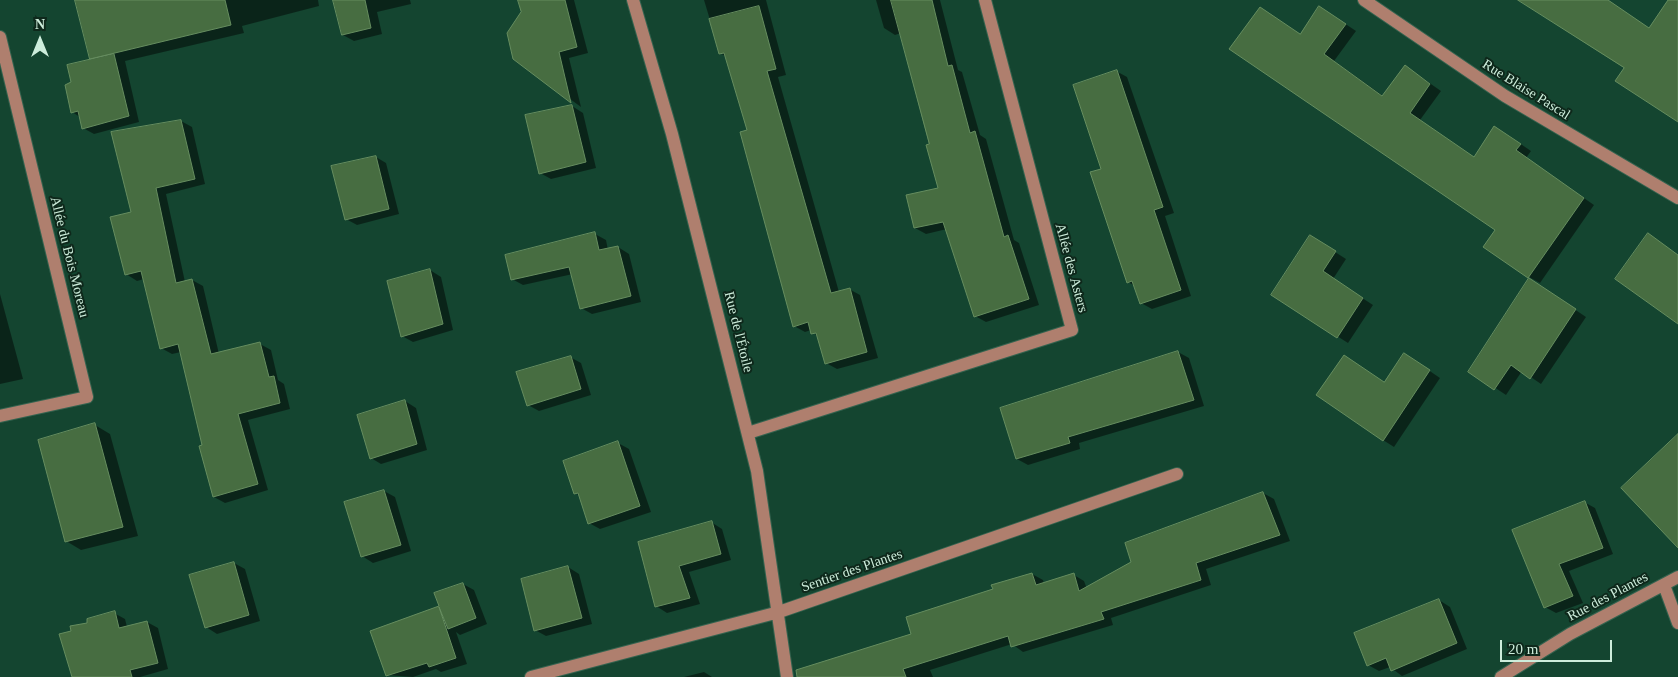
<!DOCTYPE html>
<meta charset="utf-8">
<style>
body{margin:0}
#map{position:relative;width:1678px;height:677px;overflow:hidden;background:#144530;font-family:Georgia,serif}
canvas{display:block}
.north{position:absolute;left:15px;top:15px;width:50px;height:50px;-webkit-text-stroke:4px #0e281b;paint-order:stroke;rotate:0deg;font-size:14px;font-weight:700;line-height:20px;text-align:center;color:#cdeddb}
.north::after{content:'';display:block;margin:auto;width:18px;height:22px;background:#cdeddb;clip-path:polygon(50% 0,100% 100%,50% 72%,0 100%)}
.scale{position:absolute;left:1500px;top:640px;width:112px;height:22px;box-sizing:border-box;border:2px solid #cdeddb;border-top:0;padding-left:6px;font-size:15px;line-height:18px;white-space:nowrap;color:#cdeddb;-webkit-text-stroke:4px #0e281b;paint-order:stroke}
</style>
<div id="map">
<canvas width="1678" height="677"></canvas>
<div class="north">N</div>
<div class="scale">20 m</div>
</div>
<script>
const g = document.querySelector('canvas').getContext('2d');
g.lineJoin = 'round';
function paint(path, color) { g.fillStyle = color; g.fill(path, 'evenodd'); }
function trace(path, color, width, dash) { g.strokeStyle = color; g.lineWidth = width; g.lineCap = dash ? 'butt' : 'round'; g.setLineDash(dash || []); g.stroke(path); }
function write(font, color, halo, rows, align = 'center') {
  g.font = font + ' Georgia,serif'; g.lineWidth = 4; g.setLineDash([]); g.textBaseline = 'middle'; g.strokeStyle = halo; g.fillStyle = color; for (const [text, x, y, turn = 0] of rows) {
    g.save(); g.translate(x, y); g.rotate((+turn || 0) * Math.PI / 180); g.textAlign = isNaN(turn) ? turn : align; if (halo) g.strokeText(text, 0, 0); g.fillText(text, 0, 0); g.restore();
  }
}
paint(new Path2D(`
 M78 0H318L319 6 242 26 244 33 125 61 139 122 94 134 83 128 80 117 72 112V83L94 60 91 59Z
 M335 0H410L411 4 377 12 382 34 354 41 343 35Z
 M520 0H574L588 53 569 58 581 107 514 58 522 12Z
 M704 0H766L786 75 778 77 839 292 849 289 860 295 878 358 837 369 826 363 818 337 811 330 805 332 794 326 749 131 727 57 720 53Z
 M876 0H940L958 70 962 72 980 135 986 139 1014 240 1019 243 1039 305 986 322 975 316 947 229 926 234 915 228 939 189 931 145 901 33 895 35 884 28Z
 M1320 7 1356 31 1334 61 1383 96 1405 66 1441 91 1420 120 1475 158 1506 134 1531 151 1526 158 1594 205 1540 283 1529 277 1497 229 1301 35Z
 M1116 71 1127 77 1174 213 1165 216 1191 296 1152 309 1141 303 1135 286 1128 282 1103 170Z
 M572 106 583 113 596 168 551 179 540 173Z
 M181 121 192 127 205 184 166 194 185 282 192 280 203 286 219 354 260 344 271 350 278 380 284 384 290 409 248 420 268 490 225 503 214 497 200 447 204 446 181 352 172 354 161 348 144 279 137 281 126 274 132 213Z
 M376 157 386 163 399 214 357 225 346 219Z
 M595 234 606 240 608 250 618 247 629 254 641 302 592 314 581 308 573 274 523 285 512 279Z
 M1321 243 1346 259 1333 279 1373 305 1348 343 1272 295Z
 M430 270 441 277 453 330 413 342 402 336Z
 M1540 286 1586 317 1541 384 1522 371 1506 395 1470 371Z
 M0 294 23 379 0 384Z
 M1178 352 1189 358 1204 406 1079 443 1080 449 1028 465 1017 459 1110 375 1109 373Z
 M570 357 581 363 591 395 539 411 528 405Z
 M1345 357 1385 383 1415 361 1440 378 1394 447 1383 440Z
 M405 401 416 408 427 450 381 464 371 458Z
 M95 425 110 434 138 536 81 550 66 541Z
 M618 443 629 449 651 512 600 529 589 523 580 496 575 493Z
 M384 491 395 497 411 551 373 563 362 556Z
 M1263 493 1274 499 1290 541 1206 569 1211 585 1111 618 1113 625 1023 652 1012 644 930 670 933 677H849L913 635 994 589 1032 574 1043 580 1044 584 1074 575 1084 581 1087 589Z
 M1584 502 1595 508 1613 554 1569 571 1583 603 1556 613 1545 607 1514 531Z
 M711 522 722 529 731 560 689 572 700 604 667 613 656 606 639 543Z
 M234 563 245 569 260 621 217 634 206 627Z
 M568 567 579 574 592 624 546 636 535 630Z
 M463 584 474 590 487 624 460 635 456 632 467 664 441 672 436 669 413 677 387 675 371 631 441 607Z
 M1439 600 1450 607 1467 649 1402 676 1390 667 1379 671 1368 665Z
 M114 613 125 619 127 627 147 622 158 628 168 669 140 677H73L72 632Z
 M704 672 712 677H684Z`), '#0007');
const building = new Path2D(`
 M75 0H225L231 25 90 59Z
 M333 0H365L371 28 342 35Z
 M518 0H565L577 47 559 52 571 103 513 59 507 33 521 12Z
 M891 0H932L948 66 952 65 970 133 975 131 1004 237 1008 235 1029 299 974 317 943 222 914 228 906 195 938 188 926 145 929 144Z
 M1518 0H1608L1649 28 1668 0H1678V122L1615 81 1624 68Z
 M759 6 776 69 767 71 831 293 850 288 867 352 825 364 816 333 811 334 808 322 793 327 740 132 747 130 724 53 719 54 709 19Z
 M1319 6 1346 24 1324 54 1382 96 1405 65 1430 84 1410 113 1474 157 1494 126 1521 144 1516 150 1584 198 1528 278 1483 247 1495 230 1229 49 1260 7 1300 34Z
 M114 54 129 116 82 129 78 111 71 113 65 85 71 82 67 65Z
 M1117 70 1163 207 1154 210 1181 290 1140 304 1132 281 1127 283 1090 172 1101 169 1073 85Z
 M572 105 586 162 539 174 525 115Z
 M181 120 195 179 156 188 176 283 192 279 211 354 260 342 269 377 274 376 280 403 238 414 258 484 213 497 199 446 202 445 178 344 160 349 141 271 125 275 110 217 131 212 111 132Z
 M376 156 389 209 345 220 331 166Z
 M595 232 599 250 618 246 631 296 580 309 569 267 511 280 505 255Z
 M1648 233 1678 255V324L1615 279Z
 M1310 235 1336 251 1323 271 1363 298 1337 338 1271 295Z
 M430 269 443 324 401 337 387 281Z
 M1529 278 1576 309 1530 379 1511 365 1494 390 1468 372Z
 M1178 351 1194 400 1068 437 1070 443 1016 459 1000 408Z
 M1404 353 1430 370 1383 441 1316 395 1344 355 1384 382Z
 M571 356 581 389 527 406 516 372Z
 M405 400 417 444 370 459 357 415Z
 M95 423 123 527 65 542 38 440Z
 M1678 434V548L1621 488Z
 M618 441 640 506 588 524 578 493 574 494 563 461Z
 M384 490 401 545 361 557 344 502Z
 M1263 492 1280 535 1196 563 1201 580 1101 612 1104 619 1011 647 1008 636 903 669 906 677H797L796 670 911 634 906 617 993 589 991 585 1032 573 1036 585 1074 573 1079 591 1131 562 1125 543Z
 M1585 501 1603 548 1559 564 1573 596 1544 608 1512 530Z
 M712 521 721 554 679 566 690 598 655 607 638 542Z
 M234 562 249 615 205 628 189 575Z
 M568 566 582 618 534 631 521 579Z
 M463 583 476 618 448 629 439 607 456 658 429 667 427 663 386 676 370 631 439 606 434 593Z
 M1439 599 1457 643 1391 671 1386 658 1367 666 1354 633Z
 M115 611 119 628 147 621 158 663 130 670 132 677H72L59 634 71 631 70 626 87 623V619Z`);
paint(building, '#476d41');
trace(building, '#668d5f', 1);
const minor = new Path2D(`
 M633 0 672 134 757 471 787 677
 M1364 0 1505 96 1678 198
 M0 37 87 397 0 416
 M748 433 1072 330 985 0
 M1664 585 1678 623
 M531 677 779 612 1177 474
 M1501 677 1570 634 1678 577`);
trace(minor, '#35634f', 14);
trace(minor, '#af7f6e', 12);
write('14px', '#cdeddb', '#0e281b', [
 ["Rue Blaise Pascal",1526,90,32],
 ["Allée du Bois Moreau",69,257,76],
 ["Allée des Asters",1071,268,75],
 ["Rue de l'Étoile",738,332,76],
 ["Sentier des Plantes",852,571,-19],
 ["Rue des Plantes",1608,597,-28]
]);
</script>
